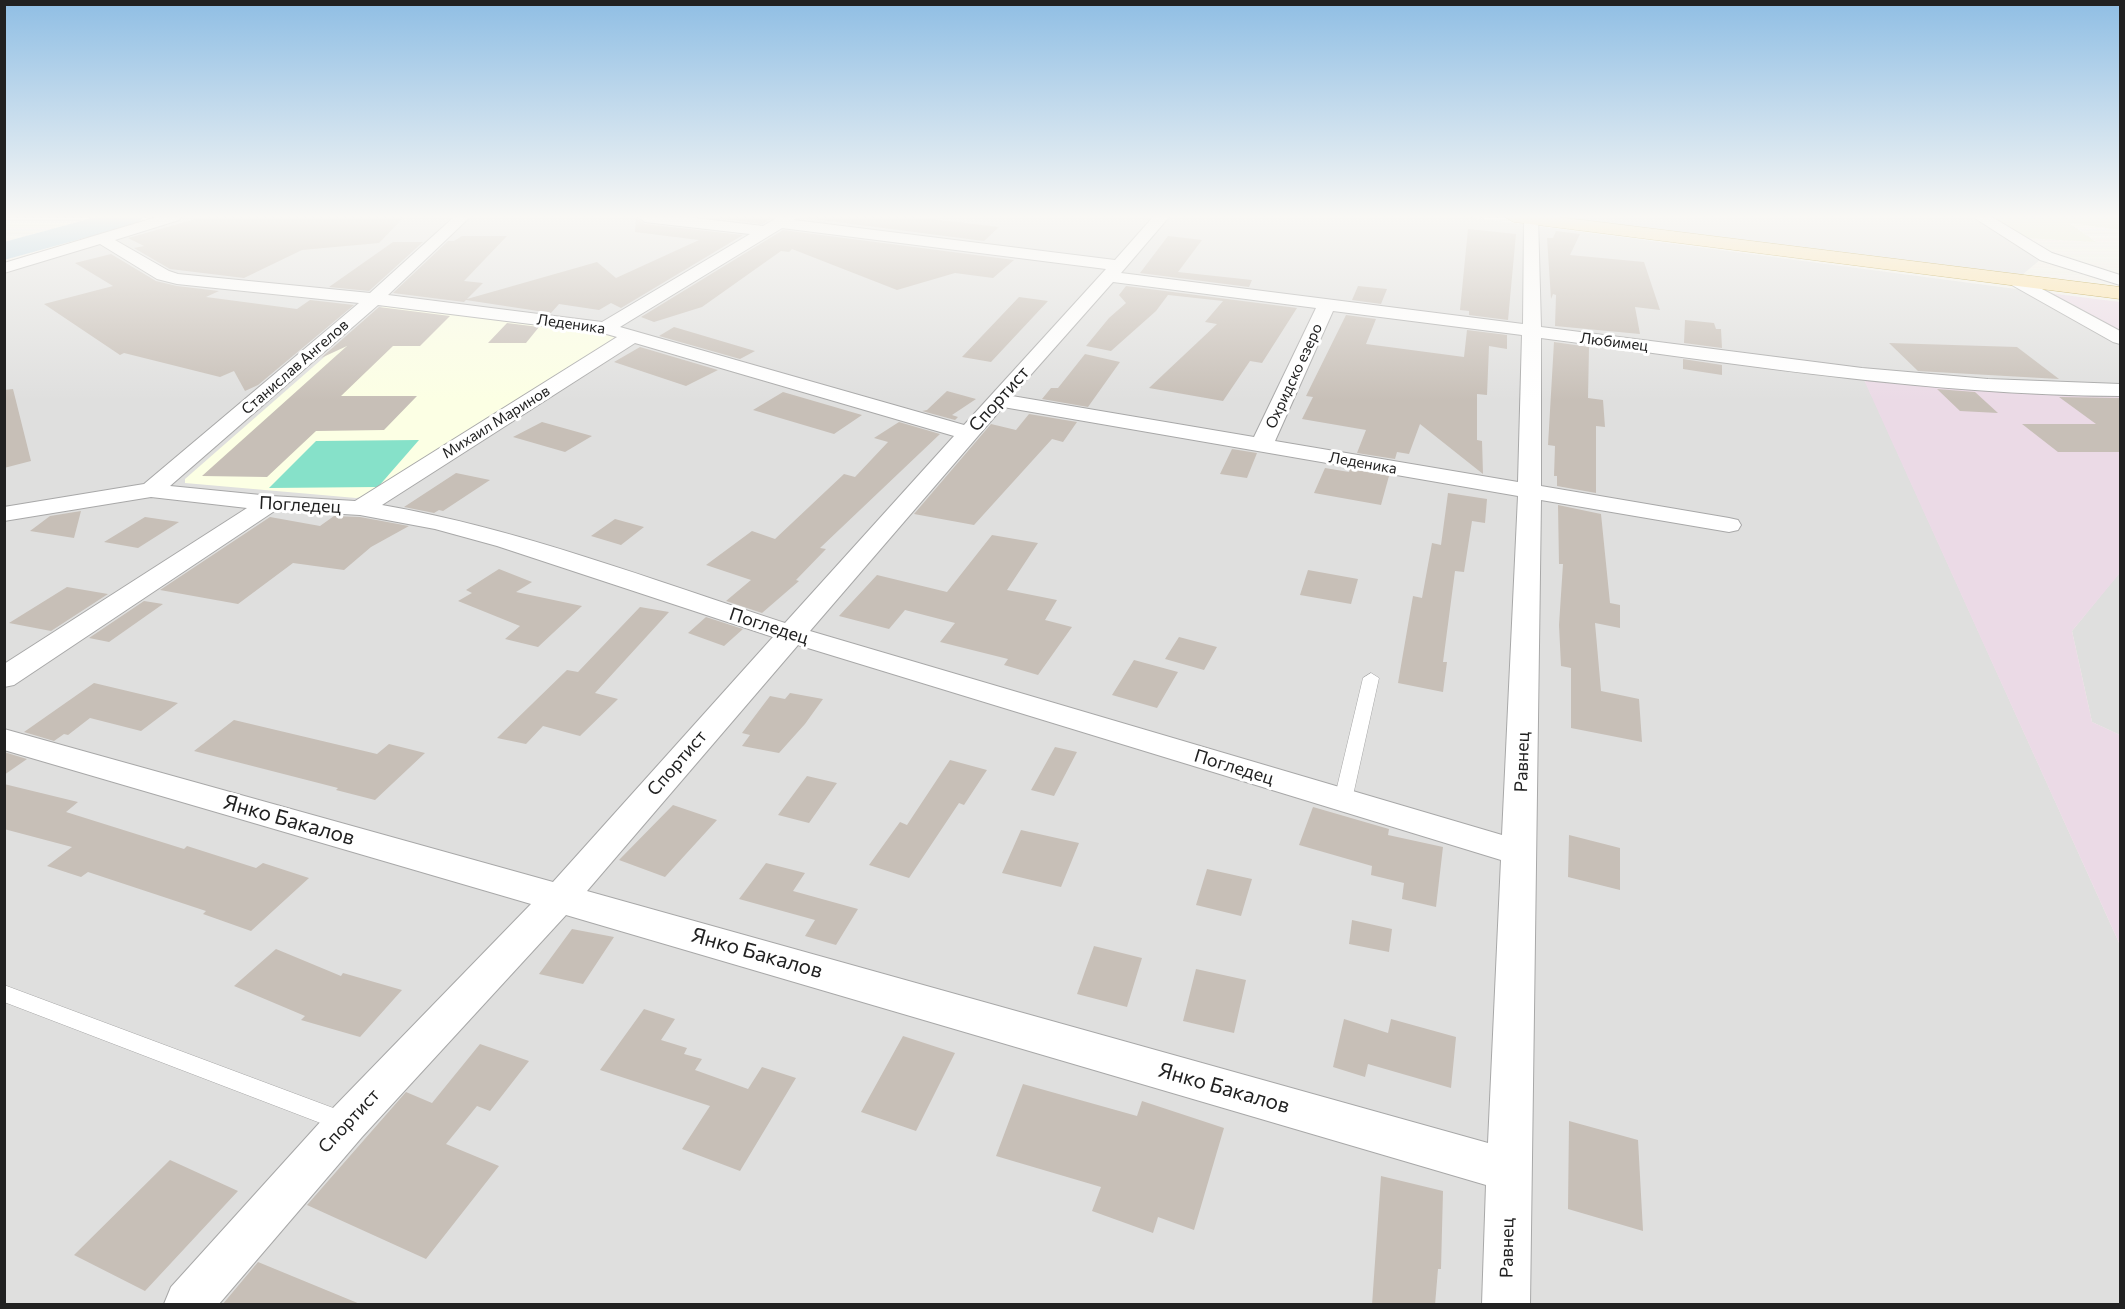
<!DOCTYPE html>
<meta charset="utf-8">
<style>
body{margin:0}
#map{position:relative;width:2125px;height:1309px;overflow:hidden;background:#f2f0e8;font-family:Commissioner,sans-serif}
canvas{display:block}
.frame{position:absolute;inset:0;border:6px solid #212121;pointer-events:none}
</style>
<div id="map">
<canvas width="2125" height="1309"></canvas>
<div class="frame"></div>
</div>
<script>
const g = document.querySelector('canvas').getContext('2d');
g.lineJoin = 'round';
function paint(path, color) { g.fillStyle = color; g.fill(path, 'evenodd'); }
function trace(path, color, width, dash) { g.strokeStyle = color; g.lineWidth = width; g.lineCap = dash ? 'butt' : 'round'; g.setLineDash(dash || []); g.stroke(path); }
function write(font, color, halo, rows, align = 'center') {
  g.font = font + ' Commissioner,sans-serif'; g.lineWidth = 6; g.setLineDash([]); g.textBaseline = 'middle'; g.strokeStyle = halo; g.fillStyle = color; for (const [text, x, y, turn = 0] of rows) {
    g.save(); g.translate(x, y); g.rotate((+turn || 0) * Math.PI / 180); g.textAlign = isNaN(turn) ? turn : align; if (halo) g.strokeText(text, 0, 0); g.fillText(text, 0, 0); g.restore();
  }
}
paint(new Path2D(`
 M174 217H1469L2024 290 2120 343V386L1858 370 1867 385 2120 945V1304H5L4 268Z
 M1557 217H1988L2047 254 2022 275Z
 M2119 573H2120V735L2092 722 2072 631Z`), '#dfdfde');
paint(new Path2D(`
 M2049 293 2120 302V333Z
 M1864 380 1985 390 2120 394V573L2072 631 2092 722 2120 735V945Z`), '#ebdae6');
paint(new Path2D(`
 M386 303 617 333 620 337 368 496 356 498 185 483V479Z`), '#fcffe4');
paint(new Path2D(`
 M1988 217H2120V230L2069 223 2096 242 2022 238Z`), '#ebf0d4');
paint(new Path2D(`
 M419 440 378 487 269 488 316 441Z`), '#86e1c9');
trace(new Path2D(`
 M4 253 23 247`), '#a9ccdf', 5);
paint(new Path2D(`
 M96 217H143L139 223 4 260V242Z`), '#a9ccdf');
paint(new Path2D(`
 M203 217H404L379 243 302 250 244 278 170 269 134 248 144 246 128 238Z
 M709 217H773L762 224Z
 M798 217H914L999 227 984 241Z
 M636 218 645 224 743 235 621 308 611 303 599 310 559 304 551 313 466 300 464 302 393 293 448 241H454L462 236H507L464 281 483 283 467 299 597 262 616 278 699 240 635 232Z
 M1468 229 1516 234 1508 320 1469 315V311L1460 310Z
 M783 230 1014 260 993 278 955 273 897 290 792 249 789 252 781 251 702 307 654 322 641 317Z
 M1556 231 1580 234 1570 255 1644 262 1660 310 1635 307 1640 334 1555 326 1556 295 1553 294 1551 299 1547 238H1553Z
 M1168 236 1202 240 1178 272 1252 280 1249 287 1140 273Z
 M393 242H423L369 291 329 287Z
 M111 254 156 281 177 286 219 291 206 297 297 309 310 300 354 305 258 385 245 391 234 371 220 377 124 353 120 355 44 304 113 286 75 263Z
 M1126 286 1297 308 1262 363 1250 361 1223 401 1149 388 1217 324 1205 322 1223 301 1168 295 1156 311 1111 351 1086 346 1109 318 1126 303 1119 295Z
 M1358 286 1387 289 1381 304 1352 300Z
 M1019 297 1048 301 991 362 962 357Z
 M379 307 450 316 420 346H393L341 396H417L384 430 316 431 267 477 202 476 347 346 321 358Z
 M1346 315 1376 319 1366 344 1464 357 1467 330 1507 335V349L1489 346 1487 395 1477 394V440L1482 441 1483 474 1420 424 1409 454 1397 452 1395 459 1357 453 1366 430 1302 419 1313 397 1306 396Z
 M1685 320 1714 323 1716 329H1721L1722 348 1684 343Z
 M507 323 539 327 526 343H488Z
 M674 327 755 351 740 359 659 336Z
 M1554 342 1589 347 1588 398 1603 400 1605 427 1596 426V493L1557 486V476H1554L1555 446 1548 445Z
 M1889 343 2017 347 2059 379 1918 371Z
 M640 347 718 370 686 386 614 362Z
 M1085 354 1120 362 1088 407 1042 399 1051 388H1058Z
 M1683 359 1722 365V375L1683 369Z
 M13 389 31 461 4 468V390Z
 M1937 389 1975 392 1998 413 1960 411Z
 M947 391 976 399 952 415 958 417 955 420 922 411 927 410Z
 M783 392 862 415 834 434 753 410Z
 M2059 397 2121 398V452H2058L2022 424H2096Z
 M1029 414 1077 422 1063 442 1052 439 974 525 914 514 991 424 1016 430Z
 M542 422 592 436 565 452 513 437Z
 M899 422 940 434 820 548 826 549 796 580 799 581 762 613 726 601 751 580 706 565 752 531 775 539 844 474 855 477 888 442 874 438Z
 M1232 449 1257 453 1247 478 1220 474Z
 M1325 468 1349 472 1350 469 1389 476 1381 505 1314 493Z
 M456 473 490 480 443 511 439 510 434 513 404 507Z
 M1448 493 1487 499 1485 523 1472 521 1464 572 1455 571 1443 662H1447L1443 692 1398 683 1413 596 1422 598 1432 543 1441 545Z
 M1558 505 1601 514 1610 603 1620 605V628L1595 623 1601 691 1639 699 1642 742 1571 728V668L1561 666 1559 625 1563 564H1559Z
 M81 511 74 538 30 531 50 516Z
 M334 516 360 517 409 526 371 547 344 570 293 563 238 604 160 590 270 517 320 526Z
 M145 517 179 522 138 548 104 542Z
 M615 519 644 527 621 545 591 536Z
 M992 535 1038 543 1007 590 1057 600 1045 620 1072 627 1038 675 1004 665 1008 659 940 642 955 623 905 610 889 629 839 616 877 575 947 592Z
 M499 569 532 582 516 592 582 606 538 647 505 639 520 626 458 601 472 593 466 590Z
 M1308 570 1358 579 1351 604 1300 595Z
 M67 587 108 594 51 631 9 623Z
 M144 601 163 604 109 642 89 638Z
 M640 607 669 612 595 693 618 699 580 736 543 726 526 744 497 738 567 670 578 672Z
 M706 617 743 629 724 646 688 633Z
 M1179 637 1217 647 1204 670 1165 659Z
 M1134 660 1178 672 1157 708 1112 695Z
 M94 683 178 703 141 731 90 718 68 735 64 734 54 741 24 732Z
 M790 693 823 699 805 724 779 753 742 746 750 735 742 733 770 696 785 699Z
 M234 720 377 754 389 744 425 753 375 800 336 790 338 788 194 751Z
 M1055 747 1077 752 1054 796 1031 790Z
 M4 752 27 759 4 775Z
 M950 760 987 770 964 805 959 803 909 878 869 865 900 822 907 825Z
 M807 776 837 783 809 823 778 815Z
 M4 784 78 802 66 812 184 849 187 846 256 868 263 863 309 878 251 931 203 914 206 911 88 872 81 877 47 866 72 847 4 829Z
 M673 805 717 820 665 877 619 860Z
 M1313 807 1389 829 1388 835 1443 847 1436 907 1402 899 1404 883 1371 875 1372 866 1299 845Z
 M1021 830 1079 843 1061 887 1002 873Z
 M1569 835 1620 848V890L1568 877Z
 M766 863 805 873 793 891 858 909 836 945 805 936 815 920 739 899Z
 M1207 869 1252 879 1241 916 1196 905Z
 M1352 920 1392 929 1389 952 1349 944Z
 M572 929 614 937 583 984 539 974Z
 M1094 946 1142 958 1127 1007 1077 994Z
 M276 949 341 976 343 973 402 990 360 1037 301 1020 305 1016 234 986Z
 M1196 969 1246 980 1234 1033 1183 1021Z
 M644 1009 675 1019 661 1040 687 1048 684 1054 702 1059 695 1070 748 1089 762 1067 796 1078 740 1171 682 1149 710 1106 600 1070Z
 M1344 1019 1388 1033 1391 1019 1456 1037 1451 1088 1368 1064 1365 1077 1333 1067Z
 M903 1036 955 1053 916 1131 861 1112Z
 M480 1044 529 1061 490 1111 477 1106 446 1144 499 1166 426 1259 307 1205 406 1092 432 1103Z
 M1023 1084 1137 1116 1142 1101 1224 1128 1194 1230 1158 1217 1153 1233 1092 1211 1101 1187 996 1156Z
 M1569 1121 1638 1140 1643 1231 1568 1209Z
 M170 1160 238 1191 145 1291 74 1255Z
 M1381 1176 1443 1191 1441 1269H1438L1435 1305H1372Z
 M258 1262 360 1304 359 1305H222Z`), '#c7bfb7');
const service = new Path2D(`
 M1371 673 1379 678 1352 800 1349 804 1343 806 1337 804 1334 800 1363 678Z
 M4 985 352 1115 355 1122 352 1129 344 1132 4 1002Z`);
const minor = new Path2D(`
 M157 217H181L179 220 115 240 169 271 178 274 370 293 454 217H470L388 295 602 322 750 234 645 222 638 217H687L763 226 778 217H796L794 220 1115 260 1153 217H1169L1121 273 1523 324 1524 220 1526 217H1538L1541 327 1862 368 1988 379 2120 384V396C1926 395 1733 363 1541 338V486L1729 518 1738 520 1741 525 1738 530 1729 532 1541 500 1530 1304H1482L1486 1185 566 915 362 1137 219 1304H164L171 1287 332 1109 531 904 4 750V729L553 882 773 637 497 546 435 529 360 515 276 510 14 685 4 687V664L247 508 151 497 4 521V507L144 484 359 303 177 284 157 279 100 244 4 273V263ZM782 228 1106 269 964 425 620 327ZM1113 282 1316 308 1254 437 1012 396ZM378 305 603 333 617 337 355 501 271 496 170 486ZM1333 311 1522 335 1518 482 1275 441ZM635 343 954 436 785 623C652 580 520 529 382 505ZM1003 407 1518 496 1502 835 810 631ZM798 645 1501 860 1488 1143 587 891Z
 M1973 217H1992L2052 253 2120 275V285L2040 260Z
 M2016 275 2120 331V344L2113 342 2010 284 2007 280 2010 276Z`);
const primary = new Path2D(`
 M1505 217H1559L2120 287V299L1514 222Z`);
trace(service, '#a8a8a8', 1);
trace(minor, '#a8a8a8', 2);
trace(primary, '#9f7d00', 1);
paint(service, '#fff');
paint(minor, '#fff');
paint(primary, '#fde1a2');
const sky = g.createLinearGradient(0, 0, 0, 401);
sky.addColorStop(0, '#8fbee4');
sky.addColorStop(0.54, '#f9f8f5');
sky.addColorStop(1, '#f9f8f500');
g.fillStyle = sky;
g.fillRect(0, 0, 2125, 401);
write('15px', '#212121', '#fff', [
 ["Леденика",571,324,8],
 ["Любимец",1614,342,7],
 ["Станислав Ангелов",295,367,-41],
 ["Охридско езеро",1294,376,-65],
 ["Михаил Маринов",496,422,-32],
 ["Леденика",1363,463,10]
]);
write('18px', '#212121', '#fff', [
 ["Спортист",999,399,-48],
 ["Погледец",300,505,3],
 ["Погледец",769,626,18],
 ["Равнец",1522,762,-88],
 ["Спортист",677,763,-49],
 ["Погледец",1234,767,17],
 ["Спортист",349,1121,-47],
 ["Равнец",1507,1248,-89]
]);
write('21px', '#212121', '#fff', [
 ["Янко Бакалов",289,820,16],
 ["Янко Бакалов",757,953,16],
 ["Янко Бакалов",1224,1088,16]
]);
</script>
